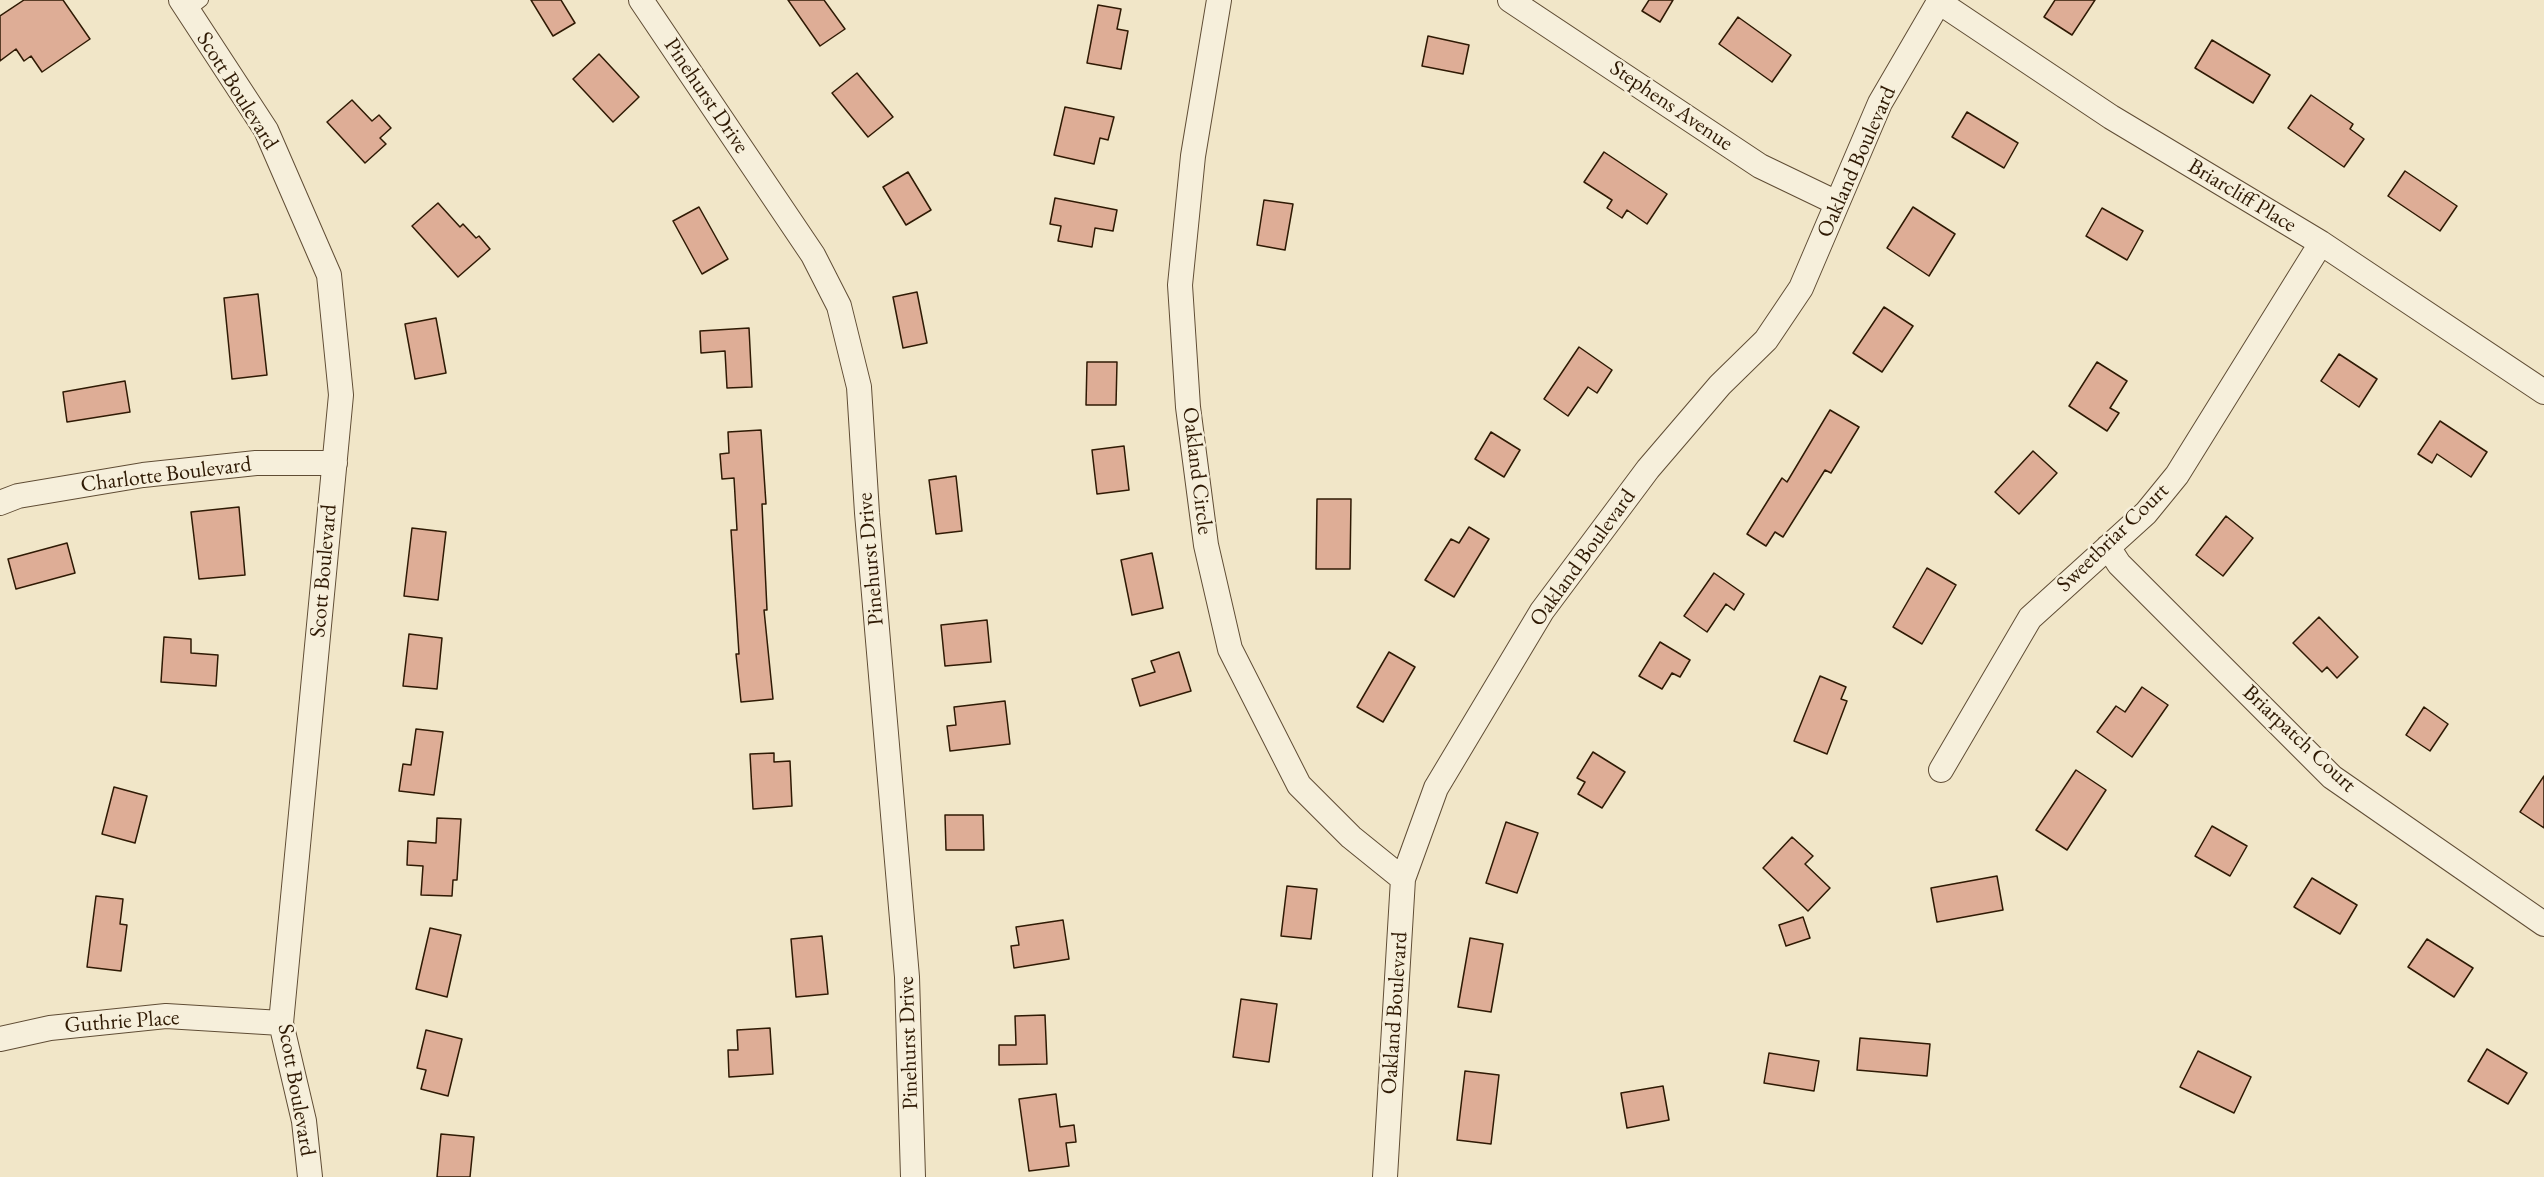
<!DOCTYPE html>
<style>
body{margin:0}
canvas{display:block;background:#f1e6c8}
</style>
<canvas width="2544" height="1177"></canvas>
<script>
const g = document.querySelector('canvas').getContext('2d');
g.lineJoin = 'round';
function paint(path, color) { g.fillStyle = color; g.fill(path, 'evenodd'); }
function trace(path, color, width, dash) { g.strokeStyle = color; g.lineWidth = width; g.lineCap = dash ? 'butt' : 'round'; g.setLineDash(dash || []); g.stroke(path); }
function write(font, color, halo, rows, align = 'center') {
  g.font = font + ' "EB Garamond",serif'; g.lineWidth = 5; g.setLineDash([]); g.textBaseline = 'middle'; g.strokeStyle = halo; g.fillStyle = color; for (const [text, x, y, turn = 0] of rows) {
    g.save(); g.translate(x, y); g.rotate((+turn || 0) * Math.PI / 180); g.textAlign = isNaN(turn) ? turn : align; if (halo) g.strokeText(text, 0, 0); g.fillText(text, 0, 0); g.restore();
  }
}
const building = new Path2D(`
 M24 0H63L90 39 42 72 31 56 24 61 16 49 0 61V16Z
 M531 0H561L575 23 553 36Z
 M788 0H824L845 29 820 46Z
 M1649 0H1673L1660 22 1642 11Z
 M2055 0H2095L2072 35 2044 17Z
 M1098 5 1121 9 1117 29 1128 31 1121 69 1087 63Z
 M1738 17 1791 55 1772 82 1719 44Z
 M1428 36 1469 45 1463 74 1422 66Z
 M2212 40 2270 75 2253 103 2195 68Z
 M599 54 639 97 613 122 573 79Z
 M857 73 893 117 868 137 832 93Z
 M2311 95 2353 124 2350 129 2364 139 2344 167 2288 128Z
 M352 100 372 121 379 115 391 128 380 138 386 144 365 163 327 122Z
 M1065 107 1114 117 1108 140 1100 138 1094 164 1054 155Z
 M1967 112 2018 143 2004 168 1952 137Z
 M1604 152 1667 194 1647 224 1627 210 1622 218 1607 208 1612 200 1584 182Z
 M2405 171 2457 206 2440 231 2388 196Z
 M908 172 931 210 906 225 883 187Z
 M1055 198 1117 210 1113 231 1095 228 1092 247 1058 241 1061 226 1050 224Z
 M1264 200 1293 204 1285 250 1257 245Z
 M438 203 460 227 463 224 476 238 479 236 490 249 458 277 412 226Z
 M699 207 728 259 702 274 673 221Z
 M1913 207 1955 234 1929 276 1887 248Z
 M2102 208 2143 231 2127 260 2086 236Z
 M917 292 927 343 903 348 893 297Z
 M258 294 267 375 232 379 224 298Z
 M1884 307 1913 326 1882 372 1853 353Z
 M436 318 446 373 415 379 405 324Z
 M749 328 752 387 727 388 725 351 701 353 700 331Z
 M1579 347 1612 370 1597 393 1588 387 1568 416 1544 399Z
 M2339 354 2377 379 2359 407 2321 381Z
 M1087 362H1117L1116 405H1086Z
 M2097 362 2127 381 2110 408 2119 413 2107 431 2069 406Z
 M125 381 130 412 67 422 63 392Z
 M1830 410 1859 427 1831 473 1825 470 1783 537 1775 532 1766 546 1747 534 1782 478 1787 482Z
 M2440 421 2487 452 2471 477 2437 454 2432 463 2418 454Z
 M761 430 766 504H762L767 610H764L773 699 741 702 736 654H739L731 530H737L734 478 722 479 720 454 729 453 728 432Z
 M1491 432 1520 450 1504 477 1475 459Z
 M1124 446 1129 490 1097 494 1092 450Z
 M2033 451 2057 473 2019 514 1995 492Z
 M956 476 962 531 936 534 929 480Z
 M1317 499H1351L1350 569H1316Z
 M239 507 245 575 199 579 191 512Z
 M2226 516 2253 538 2223 576 2196 555Z
 M1469 527 1489 539 1454 597 1425 580 1451 539 1459 543Z
 M412 528 446 532 438 600 404 596Z
 M67 543 75 573 16 589 8 559Z
 M1152 553 1163 608 1132 615 1121 560Z
 M1927 568 1956 585 1922 644 1893 627Z
 M1714 573 1744 594 1734 610 1726 604 1707 632 1684 616Z
 M2319 617 2358 657 2337 678 2327 667 2322 672 2293 643Z
 M987 620 991 662 945 666 941 625Z
 M409 634 442 638 437 689 403 686Z
 M164 637 191 639V653L218 655 216 686 161 682Z
 M1660 642 1690 660 1680 677 1672 673 1662 689 1639 676Z
 M1179 652 1191 691 1140 706 1132 679 1155 672 1151 661Z
 M1389 652 1415 667 1383 722 1357 707Z
 M1820 676 1846 687 1841 699 1847 701 1827 754 1794 741Z
 M2142 687 2168 705 2132 757 2097 732 2116 706 2125 712Z
 M1005 701 1010 744 950 751 947 726 956 725 954 707Z
 M2424 707 2448 724 2430 751 2406 735Z
 M416 729 443 732 434 795 399 791 403 764 411 765Z
 M1593 752 1625 772 1602 808 1578 794 1585 782 1577 778Z
 M774 753V762L790 761 792 806 753 809 750 754Z
 M2076 770 2106 790 2067 850 2036 830Z
 M2544 776V828L2520 812Z
 M114 787 147 796 135 843 102 834Z
 M945 815H983L984 850H946Z
 M437 818 461 819 457 880H453L452 896 421 895 423 866 407 865 408 841 436 843Z
 M1506 822 1538 833 1517 893 1486 883Z
 M2212 826 2247 846 2230 876 2195 856Z
 M1792 837 1813 856 1805 864 1830 888 1808 911 1763 868Z
 M1997 876 2003 910 1937 922 1931 888Z
 M2312 878 2357 905 2340 934 2294 907Z
 M1287 886 1317 889 1311 939 1281 936Z
 M96 896 123 899 120 924 127 925 121 971 87 967Z
 M1803 917 1810 938 1786 946 1779 925Z
 M1063 920 1069 959 1014 968 1011 946 1019 945 1016 927Z
 M430 928 461 935 447 997 416 989Z
 M822 936 828 994 796 997 791 939Z
 M1470 938 1503 944 1491 1012 1458 1007Z
 M2427 939 2473 968 2454 997 2408 967Z
 M1241 999 1277 1004 1269 1062 1233 1057Z
 M1045 1015 1047 1064 999 1065V1045H1016L1015 1016Z
 M770 1028 773 1074 729 1077 728 1050H738L737 1030Z
 M426 1030 462 1039 448 1096 421 1089 426 1070 417 1068Z
 M1860 1038 1930 1044 1927 1076 1857 1070Z
 M2487 1049 2527 1073 2508 1104 2468 1081Z
 M2198 1051 2251 1077 2234 1113 2180 1087Z
 M1769 1053 1819 1061 1814 1091 1764 1083Z
 M1465 1071 1499 1075 1491 1144 1457 1140Z
 M1663 1086 1669 1120 1627 1128 1621 1093Z
 M1056 1094 1060 1127 1074 1125 1076 1142 1066 1143 1069 1166 1029 1171 1019 1099Z
 M441 1134 474 1137 470 1177H437Z`);
paint(building, '#dead96');
trace(building, '#2f1a04', 1.5);
const service = new Path2D(`
 M188 11 202 0`);
const minor = new Path2D(`
 M181 0 266 130 329 275 341 395 281 1023 304 1121 310 1177
 M641 0 813 255 839 306 859 387 867 513 907 977 913 1177
 M1219 0 1193 156 1180 285 1188 407 1206 545 1230 649 1299 785 1351 837 1403 879
 M1510 0 1760 166 1837 203
 M1939 2 2111 117 2321 243 2544 392
 M0 503 18 496 143 475 256 463H335
 M2108 547 2119 564 2332 777 2544 924
 M1941 770 2030 618 2146 513 2177 475 2321 243
 M0 1039 50 1028 166 1016 281 1023
 M1385 1177 1403 879 1436 788 1542 611 1648 469 1720 385 1766 340 1801 288 1880 103 1940 0`);
trace(service, '#604d35', 14);
trace(minor, '#604d35', 26);
trace(service, '#f6efdb', 12);
trace(minor, '#f6efdb', 24);
write('22px', '#2f1a04', '#f6efdb', [
 ["Scott Boulevard",237,91,58],
 ["Pinehurst Drive",706,96,56],
 ["Stephens Avenue",1671,106,34],
 ["Oakland Boulevard",1857,162,-66],
 ["Briarcliff Place",2242,196,31],
 ["Oakland Circle",1197,471,83],
 ["Charlotte Boulevard",166,475,-7],
 ["Sweetbriar Court",2113,538,-44],
 ["Oakland Boulevard",1583,558,-54],
 ["Pinehurst Drive",871,559,-95],
 ["Scott Boulevard",324,571,-85],
 ["Briarpatch Court",2299,739,43],
 ["Oakland Boulevard",1395,1013,-86],
 ["Guthrie Place",122,1022,-4],
 ["Pinehurst Drive",909,1043,-92],
 ["Scott Boulevard",296,1090,80]
]);
</script>
